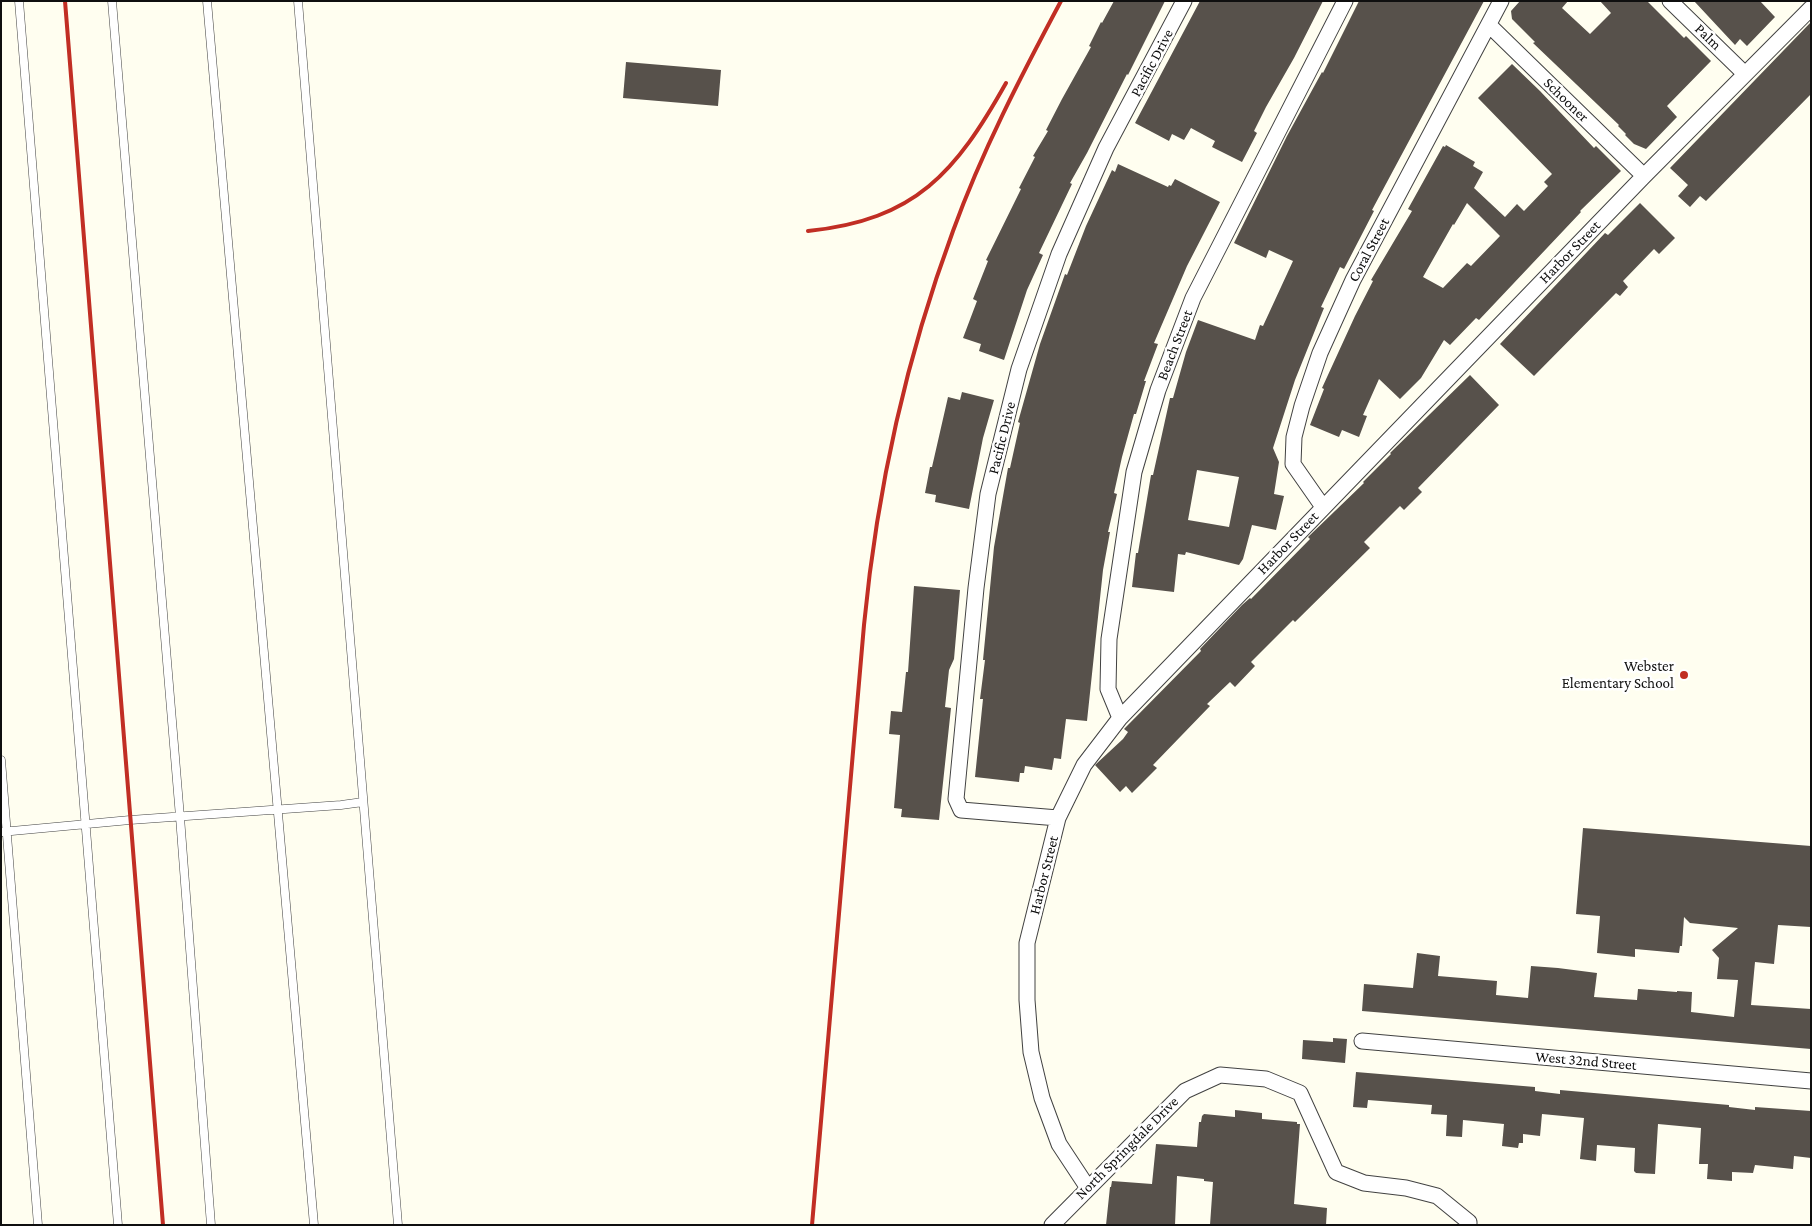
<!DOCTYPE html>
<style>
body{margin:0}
#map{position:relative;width:1812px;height:1226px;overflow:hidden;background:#fffef0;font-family:"Crimson Pro",serif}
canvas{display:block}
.frame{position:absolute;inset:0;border:2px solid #0f0f0f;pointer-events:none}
</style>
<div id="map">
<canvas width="1812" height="1226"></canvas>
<div class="frame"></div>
</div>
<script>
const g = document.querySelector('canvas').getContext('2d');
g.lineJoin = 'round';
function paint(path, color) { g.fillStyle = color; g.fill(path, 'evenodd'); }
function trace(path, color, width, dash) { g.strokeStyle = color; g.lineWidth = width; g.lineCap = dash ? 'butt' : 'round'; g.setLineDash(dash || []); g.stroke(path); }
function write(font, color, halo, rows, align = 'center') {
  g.font = font + ' "Crimson Pro",serif'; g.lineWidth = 5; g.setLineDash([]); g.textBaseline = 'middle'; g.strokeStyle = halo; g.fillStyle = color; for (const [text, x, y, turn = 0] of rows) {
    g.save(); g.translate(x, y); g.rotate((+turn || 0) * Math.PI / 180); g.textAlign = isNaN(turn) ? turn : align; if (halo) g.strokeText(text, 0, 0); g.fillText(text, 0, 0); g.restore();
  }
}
paint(new Path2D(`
 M1114 1H1165L1128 75 1127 74 1087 153 1070 183 1072 184 1039 253 1043 255 1027 290 1004 360 979 351 981 344 963 338 977 301 973 299 988 261 986 260 1021 189 1019 188 1035 157 1033 156 1048 131 1046 130 1062 99 1091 47 1089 46 1101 22 1102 23Z
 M1200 1H1323L1294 58 1266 107 1254 131 1257 133 1242 162 1212 147 1215 141 1191 128 1184 140 1172 134 1169 141 1135 123Z
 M1359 1H1484L1372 210 1374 211 1344 269 1340 267 1321 307 1324 308 1295 380 1273 448 1279 462 1274 494 1284 496 1276 530 1252 525 1243 559 1239 565 1186 552 1185 555 1178 554 1174 592 1132 587 1136 553H1138L1151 475H1153L1170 398H1173L1186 352 1198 320 1255 340 1260 325 1263 326 1293 261 1269 250 1266 258 1234 243 1287 136 1322 72 1323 73ZM1197 470 1239 477 1229 527 1188 520Z
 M1520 1H1568L1562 8 1590 34 1611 13 1600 1H1647L1684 38 1686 36 1711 61 1667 106 1677 117 1646 149 1634 144 1625 135 1626 134 1618 126 1619 125 1533 43 1535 42 1512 19 1511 11Z
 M1694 1H1760L1775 17 1747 46 1740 39 1735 45Z
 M1811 22V94L1706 201 1700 196 1690 207 1678 196 1688 185 1670 168Z
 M626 62 721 70 718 106 623 98Z
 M1512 64 1540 91 1594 148 1596 146 1621 171 1580 211 1581 212 1479 320 1476 318 1450 345 1444 340 1421 378 1400 399 1379 379 1363 415 1367 416 1359 437 1342 430 1339 437 1310 425 1324 389 1322 388 1355 316 1373 281 1371 280 1412 211 1408 209 1443 146 1445 147 1446 145 1475 162 1473 166 1483 172 1474 188 1505 217 1517 204 1524 211 1548 186 1544 182 1552 174 1478 98ZM1467 203 1500 236 1471 266 1467 263 1443 288 1423 277 1453 224 1454 225Z
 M1118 164 1168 187 1169 185 1171 186 1175 179 1220 202 1187 266 1154 343 1158 344 1144 381H1146L1136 414H1134L1122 457 1114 493 1117 494 1108 532H1110L1103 570 1087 721 1066 719 1061 759 1054 758 1052 770 1025 766 1024 773H1020L1019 782 975 777 983 699H980L985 660H983L994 547 1008 468H1010L1020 423 1018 422 1040 344 1065 274 1067 275 1086 226 1112 170 1115 172Z
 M1640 203 1675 238 1659 254 1654 249 1623 281 1628 287 1620 296 1616 293 1534 376 1500 344 1605 233 1608 235Z
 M1470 375 1499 405 1418 488 1422 492 1404 510 1400 506 1364 542 1370 548 1295 622 1293 620 1251 662 1255 666 1235 687 1230 682 1207 704 1210 706 1153 765 1157 768 1132 793 1126 786 1120 792 1095 765 1123 739 1128 732 1124 729 1201 651 1200 649 1242 605 1250 598 1251 599 1310 539 1308 537 1364 483 1363 482 1391 454 1390 453Z
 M962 392 994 400 983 438 969 509 935 502 936 495 925 493 930 467H932L948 397 960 400Z
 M914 586 960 590 954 659 949 670 945 707 951 708 939 820 901 817 902 809 894 808 900 735 889 734 891 711 902 712 906 672H908Z
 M1583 828 1811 846V927L1778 925 1774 964 1755 962 1751 1005 1811 1009V1049L1362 1011 1364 984 1413 988 1417 953 1440 956 1438 976 1497 981 1496 995 1528 998 1531 966 1558 968 1597 973 1594 997 1637 1000 1638 989 1677 992V991L1692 992 1691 1012 1734 1017 1738 980 1717 979 1719 958 1712 950 1738 928 1690 923 1684 917 1682 946H1680L1679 953 1635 949V957L1597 953 1600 916 1576 914Z
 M1333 1038 1347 1039 1345 1063 1302 1059 1303 1040 1333 1042Z
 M1356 1072 1535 1087V1091L1560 1094V1090L1729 1105V1107L1755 1110V1107L1811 1111V1158L1794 1156 1793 1169 1755 1165 1753 1173 1732 1172V1181L1707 1179 1708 1164H1699L1701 1128 1658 1124 1655 1174 1636 1173 1634 1171 1635 1148 1597 1145 1596 1161 1580 1159 1584 1118 1542 1114 1540 1136 1523 1134V1143H1519L1518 1148 1502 1146 1504 1124 1463 1120 1462 1137 1446 1136 1447 1115 1431 1114 1432 1105 1368 1100 1367 1108 1353 1107Z
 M1235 1110 1262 1113V1119L1297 1122V1124H1300L1294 1204 1327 1208 1326 1225H1210L1213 1182 1204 1181V1179L1177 1176 1175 1225H1106L1110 1187H1111L1112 1181 1152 1184 1156 1144 1197 1147 1199 1122H1201L1202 1116 1204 1114 1235 1117Z`), '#57514b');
const lane = new Path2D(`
 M19 1 118 1225
 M112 1 180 817 211 1225
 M207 1 314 1225
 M298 1 398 1225
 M1 760 38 1225
 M1 832 130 820 341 805 363 802`);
const street = new Path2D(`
 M1670 1 1745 74
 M1489 25 1644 176
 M1323 507 1293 464 1294 437 1302 406 1320 353 1353 280 1501 1
 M1120 718 1108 689 1109 639 1134 472 1158 390 1193 298 1345 1
 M1058 818 961 810 956 799 976 588 988 494 1019 369 1059 254 1106 148 1184 1
 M1362 1041 1811 1081
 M1088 1188 1059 1144 1042 1098 1031 1052 1027 1000V943L1058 818 1084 765 1120 718 1644 176 1811 8
 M1052 1225 1185 1091 1220 1075 1266 1079 1300 1093 1336 1172 1364 1183 1406 1188 1437 1196 1469 1222V1225`);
trace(lane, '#424242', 9);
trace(street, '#424242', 17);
trace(lane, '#fff', 8);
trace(street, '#fff', 15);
trace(new Path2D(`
 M65 1 163 1225
 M808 231C916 220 956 172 1006 83
 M812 1225 864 625C877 490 906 358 953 231 982 151 1021 76 1061 1`), '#c12e24', 4);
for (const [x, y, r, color] of [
 [1684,675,5,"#c12e24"]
]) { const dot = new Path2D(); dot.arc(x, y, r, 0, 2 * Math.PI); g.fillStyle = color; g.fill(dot); trace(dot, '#fff', 2); }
write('15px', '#0f0f0f', '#fff', [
 ["Palm",1708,37,44],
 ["Pacific Drive",1152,63,-62],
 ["Schooner",1566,100,44],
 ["Coral Street",1369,250,-62],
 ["Harbor Street",1570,252,-46],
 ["Beach Street",1175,345,-69],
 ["Pacific Drive",1002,438,-76],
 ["Harbor Street",1288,543,-46],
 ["Harbor Street",1044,875,-76],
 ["West 32nd Street",1586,1061,5],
 ["North Springdale Drive",1127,1148,-45]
]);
write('15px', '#0f0f0f', '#fff', [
 ["Webster",1674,666],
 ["Elementary School",1674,683]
], 'right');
</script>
